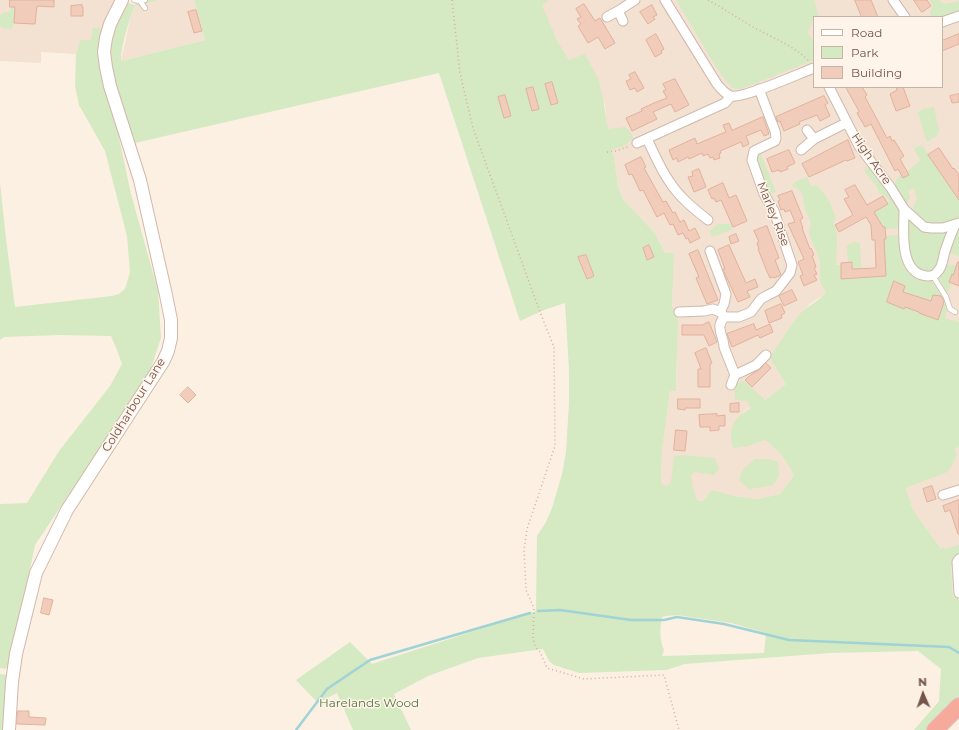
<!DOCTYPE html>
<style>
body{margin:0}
#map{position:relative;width:959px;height:730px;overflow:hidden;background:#fcf0e3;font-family:Montserrat,sans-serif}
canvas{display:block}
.legend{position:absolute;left:813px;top:16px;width:130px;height:72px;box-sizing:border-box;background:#fff4e9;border:1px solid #c7b4a9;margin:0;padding:5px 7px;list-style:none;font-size:12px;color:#73554a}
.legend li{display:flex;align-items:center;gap:8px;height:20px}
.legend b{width:20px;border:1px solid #c7b4a9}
.north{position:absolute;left:903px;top:674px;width:40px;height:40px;-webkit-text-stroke:3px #fff4e9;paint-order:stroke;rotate:358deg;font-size:11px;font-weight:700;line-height:16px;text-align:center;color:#73554a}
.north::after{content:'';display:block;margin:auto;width:14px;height:18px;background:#73554a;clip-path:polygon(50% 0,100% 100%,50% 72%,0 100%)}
</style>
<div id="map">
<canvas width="959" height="730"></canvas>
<ul class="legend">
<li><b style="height:5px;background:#fff"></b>Road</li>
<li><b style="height:11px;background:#d5e9c2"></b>Park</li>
<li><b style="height:11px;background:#f1ccbb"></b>Building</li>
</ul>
<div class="north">N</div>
</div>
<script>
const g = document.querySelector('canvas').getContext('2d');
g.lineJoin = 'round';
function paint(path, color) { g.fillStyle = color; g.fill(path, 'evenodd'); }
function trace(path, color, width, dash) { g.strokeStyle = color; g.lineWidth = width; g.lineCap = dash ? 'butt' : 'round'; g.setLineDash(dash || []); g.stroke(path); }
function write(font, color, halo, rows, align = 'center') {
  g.font = font + ' Montserrat,sans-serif'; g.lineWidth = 3; g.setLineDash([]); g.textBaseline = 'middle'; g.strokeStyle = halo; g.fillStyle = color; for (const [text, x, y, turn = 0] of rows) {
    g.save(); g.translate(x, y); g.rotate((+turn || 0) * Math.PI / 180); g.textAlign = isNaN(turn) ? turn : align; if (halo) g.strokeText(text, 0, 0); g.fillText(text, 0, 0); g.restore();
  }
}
paint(new Path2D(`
 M0 0H116L103 29 91 40H80L76 54 41 52V63L0 61Z
 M158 0H194L205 40 121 61 130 20 135 5 138 6Z
 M539 0H959V322L945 318 825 294 810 304 798 316 779 345 769 357 786 384 765 400 743 412 749 446 765 440 781 454 794 475 780 494 757 499 735 496 712 490 703 501 673 495 661 483 662 451 670 391H676L677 364V309L672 308 674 253H665L655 233 622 198 618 186 614 157 609 144 605 104 569 60 557 40ZM814 17H942V87H814Z
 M959 447V599L953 597 951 566 941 549 913 510 906 488 925 480 953 464 957 455 955 449Z`), '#f3e1d2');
paint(new Path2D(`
 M136 0H158L138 6 135 5C129 21 121 45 121 61L205 40 194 0H549L542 5 557 40 569 60 585 54 599 81 604 104 608 129 625 127 632 134 633 139 623 146 611 150 614 157 618 186 622 198 655 233 665 253H674L672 308 678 309 676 391H670L662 451 661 483 665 486 671 483 674 456 682 455 715 458 719 469 713 475 695 472 691 475 693 489 697 500 703 501 712 490 735 496 757 499 780 494 794 475 781 454 765 440 749 446 733 448C728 428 733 418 751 408L747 401 735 400V393L732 386 744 381 765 400 786 384 769 357C780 344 788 329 798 316 806 306 820 301 826 292L820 282V261L809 233 811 223 805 209 802 194 799 190 792 186 795 182 807 177 811 186 816 185C827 194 831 205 836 218L833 223 837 233 836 265H841L842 278 886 276 884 239H886V236L898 235C901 240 900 245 901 251 903 270 913 281 933 282 943 294 950 301 945 318L959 322V447L955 449 957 455 953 464 947 472 906 488 913 510 941 549 944 547 945 549 959 545V554L954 556V565L951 566 953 597 959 599V702L932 722 926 730H914L939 701 941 669 918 651 830 653 685 664 666 670 579 673 554 665 549 661 543 649 478 658 428 676 394 694 411 730H353L337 693 318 703 296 680 350 642 372 664 536 611 537 536 546 522 552 508 562 474 566 452 569 403V370L565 303 544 310 520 321 439 73 135 143 137 151 110 69 109 49 112 30 125 4 129 3 135 5ZM677 615 731 623 766 633 764 653 662 656 664 650C659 638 660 630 662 617L666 616Z
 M676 0H813L815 2 818 15 816 17H814L808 32 814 43V60L741 89 732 88 718 70Z
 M929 0H938L944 4 959 1V12L942 17H932L930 13 933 5Z
 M11 7H14V23L11 29 3 28 0 26V15L2 13 10 12Z
 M93 28 103 29 111 101 131 194 158 291 161 338 148 377 35 545 11 664 5 669 0 668V504L27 503 59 451 110 386 122 364 117 350 111 336 59 335 4 337 0 340V183L6 239 15 307 112 296 119 294 125 289 130 272 127 236 105 151 79 105 75 86 76 54 80 40H91Z
 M934 107 939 130 937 136 927 142 918 113 923 109Z
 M922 145 959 200V219C949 223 934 228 925 222 920 220 916 215 912 212L917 198 914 188 908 191 910 197 908 202H904L894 184C898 175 906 173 913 167 916 165 918 162 920 160L914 148Z
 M760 152 776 192 768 195C763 181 754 167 760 152Z
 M870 166 886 185 901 210V226L899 228 885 229V227H883L874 212 889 204C888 197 886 195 879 194L877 187 864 171 867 169 865 167Z
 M910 221 946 230 948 232 937 266 931 273C906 274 909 242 907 224Z
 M718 224H731L733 229 712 237 710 231Z
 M959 228V256L950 253 955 234Z
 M855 242 860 244 861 269H852V263H848L847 247 849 244Z
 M947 265H958L949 282 951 283 947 294C937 278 936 280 947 265Z
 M755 459H768L778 462 779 475 773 485 749 489 739 480 743 469Z
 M0 674 6 675 10 680 6 730H0Z`), '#d5e9c2');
trace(new Path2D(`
 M538 611 560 610 631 620H664L677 617 724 624 789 640 949 647 959 653
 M296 730 327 689 370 660 530 613`), '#9fd3d6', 2.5);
const building = new Path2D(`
 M10 0H54V7L37 6 35 24 14 23 15 7H10Z
 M855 0H871L878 17H862Z
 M914 0H927L931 6 922 12Z
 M584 4 595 21 600 18 615 43 605 49 598 37 588 43 578 26 581 24 577 19 581 17 576 9Z
 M82 5V7H83V16H71V6Z
 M652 5 657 15 653 17 655 19 648 24 640 12Z
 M196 10 202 31 194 33 188 12Z
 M656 34 664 49 661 51 662 53 655 57 646 40Z
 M959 34V44L942 51V41Z
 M635 72 644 88 637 92 635 88 630 90 626 81 631 79 629 75Z
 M675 79 689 105 675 112 671 104 653 112 657 119 632 131 626 118 642 111 641 109 654 103 667 98 663 91 666 90 663 84Z
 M552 82 558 103 551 105 545 84Z
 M533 87 539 109 532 111 526 89Z
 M846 87H862L867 95 865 97 887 138 890 136 892 141 894 140 904 156 900 159 909 175 903 178 898 169 895 171 871 124 865 127 857 113 859 112Z
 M896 87H903L910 106 896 111 890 94 897 90Z
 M959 94V102L952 103 950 96Z
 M505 95 511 116 504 118 498 97Z
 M824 96 828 103 825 105 830 116 820 121 817 115 799 122 800 124 784 131 780 121 778 122 776 117Z
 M763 117 769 134 764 136 761 130 746 136 749 144 743 147 741 142 720 151 721 153 719 154 720 158 714 160 713 157 710 158 708 154 703 156 702 153 689 159 688 157 678 162 677 158 673 160 669 150 695 138 697 144 716 136 726 132 723 125 729 123 732 130Z
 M848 140 855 158 847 161 846 160 809 177 802 164Z
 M939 148 953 169 954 168 959 175V200L928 155Z
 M789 150 795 163 787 167 788 169 780 172 779 170 772 172 767 159Z
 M641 157 646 167 644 168 663 202 666 201 673 213 675 212 680 222 684 220 689 231 695 228 700 238 690 243 688 238 686 239 683 233 678 235 673 224 670 225 664 213 657 217 643 190 640 191 632 174 629 175 625 165Z
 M699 169 706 187 694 192 688 177 693 176 692 172Z
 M723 183 729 198 736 195 747 221 733 227 721 200 716 202 714 198 712 199 708 190Z
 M855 185 867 205 883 196 888 204 874 212 883 227H885L886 239H884L886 276 841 279V263L852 262V269L876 268 875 240H872L871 225 866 217 839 232 835 225 853 215 844 199 849 197 845 190Z
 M792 191 803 218 800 220 803 228H802L810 249 811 248 814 255 812 256 816 267 814 268 817 274 814 275 817 280 804 286 800 276 803 275 798 262 804 259 788 224 795 222 790 210 785 212 784 209 781 210 778 201 780 200 778 196Z
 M767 226 779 258 775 260 781 275 774 278 773 277 770 278 768 274 758 249H759L757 243 759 242 754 231Z
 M736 234 739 241 731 244 729 237Z
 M649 245 654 257 647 260 643 248Z
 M729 245 746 283 755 279 758 287 747 291 750 297 738 302 725 274 723 269H725L718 250Z
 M698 250 718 300 707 304 696 278 699 277 689 254Z
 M586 255 594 276 587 279 578 257Z
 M958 262H959V286L949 282 952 274 953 275Z
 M894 281 905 286 903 292 931 301 933 295 941 296 944 302 938 320 919 313V312L905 307 904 309 887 302Z
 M792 290 797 300 784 306 779 296Z
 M781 304 785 313 781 315 782 318 769 323 765 311Z
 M709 322 717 342 709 346 704 335H682V325H702Z
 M754 324 756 330 770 324 773 332 760 338 758 335 732 347 727 334Z
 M706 348 712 363 710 364V387H698V369H701L695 353Z
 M766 363 771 368 752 387 745 380 752 374 760 369Z
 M188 387 196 395 188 403 180 395Z
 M678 399H700V408H685V410L678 409Z
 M739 403V412H730V404Z
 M717 414V416L725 415V426H719V430L710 431V427H700L699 415Z
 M676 430 687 431 685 451 674 450Z
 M932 486 936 499 927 502 923 489Z
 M959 500V534H958L950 510 945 512 943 506Z
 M44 598 53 600 49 615 41 613Z
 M18 711H29V717L46 718 45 725 17 724Z`);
paint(building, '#f1ccbb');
trace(building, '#e3b19c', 1);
const lane = new Path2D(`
 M134 0 140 1 145 0
 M140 1 145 8
 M933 276 946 297 950 309 955 312`);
const street = new Path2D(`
 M665 0 717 84C721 89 725 94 731 96 743 99 800 73 814 68
 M893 0 905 17
 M607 17 618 11
 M623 21 618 11 635 0
 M942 22 959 16
 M829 87 859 146 891 188 904 209 924 227 931 228H943L959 223
 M807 130 814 139
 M647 139C654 153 660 168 669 181 679 197 694 209 708 220
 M637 143 725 103 731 96
 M801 150 814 139 846 123
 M904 209C904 229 899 268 922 275 929 277 934 277 938 271 943 266 943 258 945 251 948 242 951 234 955 225
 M710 251 726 294 724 304 720 312 725 317H739L751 312 761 299 768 295 776 291 790 273 792 265 774 211 764 194 752 160 754 151 775 141 776 138 775 131 759 89
 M679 312 704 311 713 309 720 312
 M725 317C714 326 724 336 724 347L735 375 731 385
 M735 375 756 365 766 355
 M943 495 959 490
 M959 559 957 562 959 593`);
const secondary = new Path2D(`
 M9 730 12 682 16 654 36 573 67 510 163 362 168 351 171 338V320L166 295 140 180 110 86 106 67 104 52 106 38 110 24 122 0`);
const highway = new Path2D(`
 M935 730 959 706`);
trace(lane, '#cfb9ad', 6);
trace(street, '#cfb9ad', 11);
trace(secondary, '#d2b8aa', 14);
trace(highway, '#d8cfcc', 18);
trace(new Path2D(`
 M452 0 460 73 473 128 540 312 554 347 555 446 527 529 524 550 526 590 534 608 533 639 536 648 540 652 547 668 584 679 664 675 679 730
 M708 0C725 9 740 20 757 29 775 39 794 46 809 61
 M607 152 616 151 630 146`), '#d5af9f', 1.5, [1, 3]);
trace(lane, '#fff', 4.5);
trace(street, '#fff', 9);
trace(secondary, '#fff', 12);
trace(highway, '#f5aa9b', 16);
write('12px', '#73554a', '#fff4e9', [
 ["High Acre",871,159,55],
 ["Marley Rise",773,214,68],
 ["Coldharbour Lane",134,405,-58]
]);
write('12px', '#577842', '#fff4e9', [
 ["Harelands Wood",369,703]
]);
</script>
